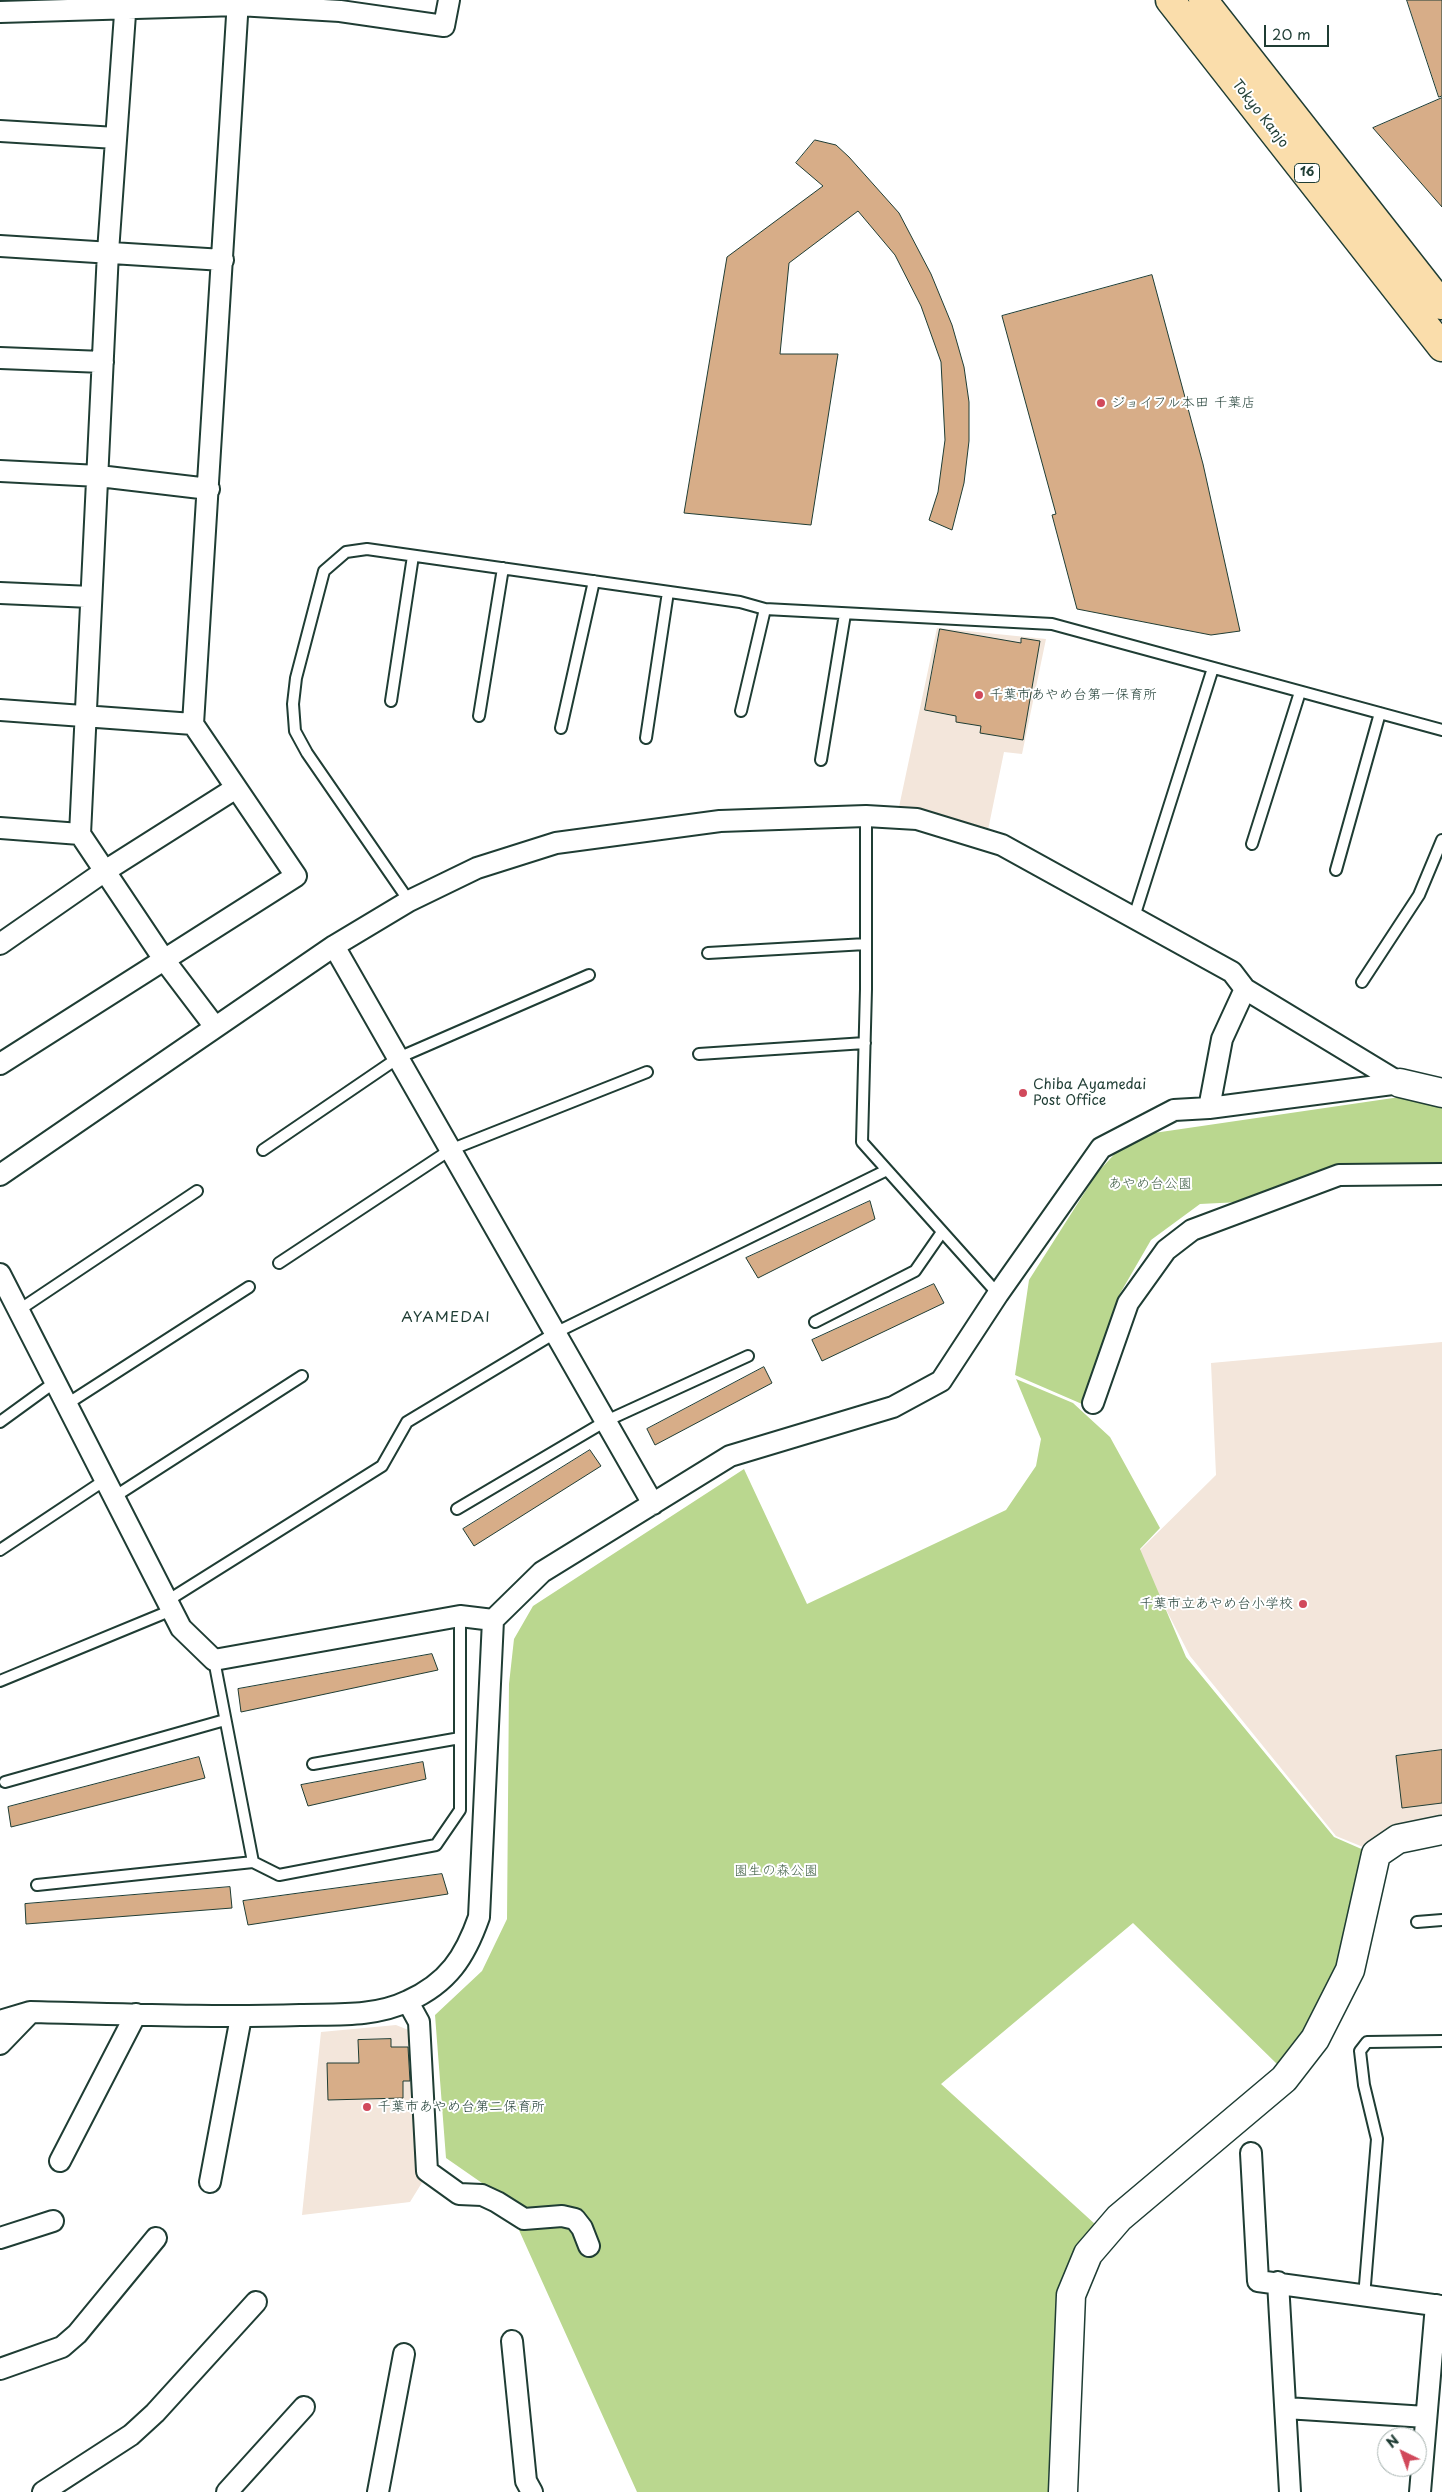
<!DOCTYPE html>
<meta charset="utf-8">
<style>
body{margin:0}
#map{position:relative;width:1442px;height:2492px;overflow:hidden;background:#fff;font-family:"Playpen Sans",sans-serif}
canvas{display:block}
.north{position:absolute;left:1377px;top:2427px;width:50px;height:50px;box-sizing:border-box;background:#fff;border:1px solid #a5b1ae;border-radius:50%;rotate:318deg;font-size:14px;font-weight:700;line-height:20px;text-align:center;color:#1f3d34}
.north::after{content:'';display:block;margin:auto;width:18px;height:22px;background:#d1495b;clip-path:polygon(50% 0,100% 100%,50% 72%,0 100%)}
.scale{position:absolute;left:1264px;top:25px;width:65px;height:22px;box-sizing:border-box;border:2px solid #1f3d34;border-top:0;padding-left:6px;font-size:15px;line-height:18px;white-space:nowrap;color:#1f3d34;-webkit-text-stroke:4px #fff;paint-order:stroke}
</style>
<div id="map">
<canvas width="1442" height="2492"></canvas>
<div class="north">N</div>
<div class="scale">20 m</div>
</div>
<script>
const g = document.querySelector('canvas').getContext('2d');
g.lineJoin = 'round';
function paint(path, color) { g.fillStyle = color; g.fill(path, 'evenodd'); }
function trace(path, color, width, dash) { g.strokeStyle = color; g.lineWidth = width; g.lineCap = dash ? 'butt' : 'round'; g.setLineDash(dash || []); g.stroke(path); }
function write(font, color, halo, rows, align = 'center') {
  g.font = font + ' "Playpen Sans","Klee One",sans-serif'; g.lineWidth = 4; g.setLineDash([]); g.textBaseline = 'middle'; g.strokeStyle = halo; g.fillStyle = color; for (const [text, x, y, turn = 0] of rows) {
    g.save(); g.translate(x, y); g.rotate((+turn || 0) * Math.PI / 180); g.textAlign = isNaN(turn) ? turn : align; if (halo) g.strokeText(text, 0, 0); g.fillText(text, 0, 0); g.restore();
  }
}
paint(new Path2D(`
 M937 628 1046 639 1022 754 1004 752 988 830 899 807Z
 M1442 1342V1821L1368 1849 1336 1836 1190 1656 1137 1553 1216 1475 1211 1363Z
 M396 2025 416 2033 423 2181 410 2202 302 2215 321 2032Z`), '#f3e6db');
paint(new Path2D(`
 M1400 1097 1442 1106V1166L1240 1202 1200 1204 1151 1240 1118 1297 1082 1404 1015 1375 1029 1280 1097 1173 1121 1147 1147 1134Z
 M1016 1379 1073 1403 1110 1437 1160 1528 1140 1549 1186 1657 1334 1837 1366 1851C1355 1896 1348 1946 1329 1988 1317 2017 1297 2040 1278 2065L1133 1923 941 2084 1096 2225 1076 2246 1056 2304 1048 2492H637L505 2199 446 2158 435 2015 482 1971 507 1919 509 1684 514 1639 533 1606 744 1469 807 1604 1006 1510 1036 1466 1041 1439Z`), '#bad78f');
const building = new Path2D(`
 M1407 0H1442V96L1439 97Z
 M1442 98V207L1373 128Z
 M815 140 836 145 849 157 899 213 931 274 952 325 964 367 969 402V441L964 483 952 530 929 520 938 492 945 440 941 362 921 306 895 255 858 211 789 263 780 354H838L811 525 684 513 727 257 823 186 796 163Z
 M1152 275 1203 464 1240 631 1211 635 1077 609 1052 515 1056 514 1002 316Z
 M940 629 1021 643V638L1040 641 1023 740 980 733 981 726 956 722V716L925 710Z
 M870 1201 875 1219 758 1278 746 1258Z
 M934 1284 944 1303 822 1361 812 1340Z
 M764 1367 772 1383 655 1445 647 1429Z
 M590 1450 601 1466 474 1546 463 1529Z
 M432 1654 438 1670 241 1712 238 1689Z
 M1442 1750V1803L1402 1808 1396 1756Z
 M199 1757 205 1778 11 1827 8 1807Z
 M423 1762 426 1779 308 1806 301 1785Z
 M442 1874 448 1894 248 1925 243 1901Z
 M230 1887 232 1908 26 1924 25 1904Z
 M391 2039V2047H408L410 2081H403V2098L328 2100 327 2063H359L358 2040Z`);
paint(building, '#d7ad88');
trace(building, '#1f3d34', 1);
const lane = new Path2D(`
 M391 701 413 556
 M741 711 765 609
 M479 716 503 568
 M561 728 594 581
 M646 738 668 592
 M821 760 845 614
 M866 816V989L862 1142 998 1294
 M1252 844 1300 692
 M1336 870 1380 713
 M409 901 307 753 295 731 293 704 296 678 324 571 346 552 367 549 740 602 765 609 1052 624 1442 730
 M1134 917 1213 668
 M708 953 866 944
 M1362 982 1419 895 1442 840
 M699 1054 865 1043
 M263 1150 398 1058 589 975
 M279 1263 450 1150 647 1072
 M19 1310 197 1191
 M815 1322 915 1271 942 1232
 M67 1404 249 1287
 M0 1422 55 1382
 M114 1497 302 1376
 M457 1509 606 1421 748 1356
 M0 1550 105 1480
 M167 1601 382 1466 407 1422 555 1333 887 1170
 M214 1660 253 1862
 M0 1681 172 1610
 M313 1764 460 1738
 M5 1782 225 1720
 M37 1885 253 1862 279 1875 436 1845 460 1810V1616
 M1417 1922 1442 1920
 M1364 2297 1377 2139 1364 2085 1360 2051 1367 2042 1442 2041`);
const street = new Path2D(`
 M126 0 108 252 80 834 165 961 215 1027
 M0 12 238 5 340 11 444 26 449 0
 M0 131 116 138
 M0 246 223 260
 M0 358 103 362
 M0 471 99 476 209 489
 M0 593 91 597
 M0 710 193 724
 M0 828 80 834
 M0 944 105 871 236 788
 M334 946 653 1504
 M0 1064 296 876 193 724 238 0
 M1209 1108 1222 1039 1245 989
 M0 1175 334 946 409 901 477 868 556 843 720 821 866 816 917 819 1002 845 1232 972 1245 989 1400 1083
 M0 1274 181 1628 214 1660 460 1616 493 1620
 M1093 1403 1128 1303 1166 1250 1192 1230 1339 1175 1442 1174
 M408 2002 419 2022 427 2171 459 2194 482 2195 497 2202 524 2219 562 2216 575 2219 582 2228 589 2246
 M0 2021 30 2012C120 2014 210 2018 300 2015 336 2014 375 2017 408 2001 448 1983 465 1957 479 1917L493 1620 542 1572 730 1456 893 1407 941 1381 998 1294 1101 1148 1174 1110 1209 1108 1400 1083
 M0 2044 29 2014
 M1251 2153 1258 2281 1442 2306
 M60 2161 136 2014
 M210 2182 241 2017
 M0 2238 53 2221
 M1278 2282 1290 2492
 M512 2341 526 2481 532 2492
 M0 2369 62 2347 77 2334 156 2238
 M1286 2408 1426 2417
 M43 2492 131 2435 155 2413 256 2302
 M227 2492 304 2407
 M378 2492 404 2354
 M1420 2492 1436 2305`);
const secondary = new Path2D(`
 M1400 1083 1442 1093
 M1063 2492 1071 2295 1088 2254 1119 2218 1284 2079 1315 2039 1350 1970 1376 1854 1398 1839 1442 1830`);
const highway = new Path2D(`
 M1170 0 1442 347
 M1203 0 1442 305`);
trace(lane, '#1f3d34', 14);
trace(street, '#1f3d34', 24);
trace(secondary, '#1f3d34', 31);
trace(highway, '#1f3d34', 31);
trace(lane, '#fff', 10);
trace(street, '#fff', 20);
trace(secondary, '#fff', 28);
trace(highway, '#faddab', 28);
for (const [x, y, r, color] of [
 [1101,403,5,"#d1495b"],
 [979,695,5,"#d1495b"],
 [1023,1093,5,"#d1495b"],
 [1303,1604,5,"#d1495b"],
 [367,2107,5,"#d1495b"]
]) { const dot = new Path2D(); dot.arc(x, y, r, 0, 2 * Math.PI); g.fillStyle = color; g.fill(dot); trace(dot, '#fff', 2); }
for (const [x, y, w] of [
 [1307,173,25]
]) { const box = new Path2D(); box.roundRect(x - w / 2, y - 9.5, w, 19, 4); g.fillStyle = '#fff'; g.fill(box); trace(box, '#1f3d34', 1); }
write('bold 12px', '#1f3d34', null, [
 ["16",1307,173]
]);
write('14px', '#1f3d34', '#fff', [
 ["Tokyo Kanjo",1260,114,52]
]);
write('14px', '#1f3d34', '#fff', [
 ["ジョイフル本田 千葉店",1111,403],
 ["千葉市あやめ台第一保育所",989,695],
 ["Chiba Ayamedai",1033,1085],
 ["Post Office",1033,1101],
 ["千葉市立あやめ台小学校",1293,1604,"right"],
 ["千葉市あやめ台第二保育所",377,2107]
], 'left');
write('14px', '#46644b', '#fff', [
 ["あやめ台公園",1150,1184],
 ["園生の森公園",776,1871]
]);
g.letterSpacing = '1px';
write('15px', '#1f3d34', '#fff', [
 ["AYAMEDAI",446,1318]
]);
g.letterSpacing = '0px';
</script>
